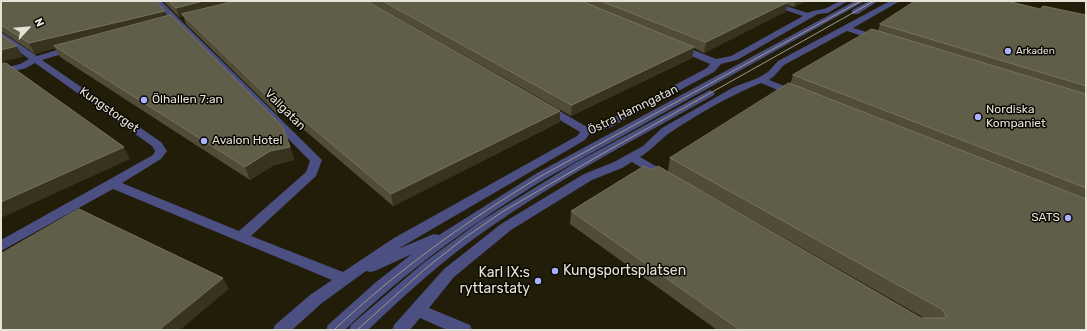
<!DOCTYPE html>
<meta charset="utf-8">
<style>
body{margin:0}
#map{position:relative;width:1087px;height:331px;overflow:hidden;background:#211d08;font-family:Rubik,sans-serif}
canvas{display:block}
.frame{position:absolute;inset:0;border:2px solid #e5e3d6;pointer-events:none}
.north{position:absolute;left:8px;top:8px;width:40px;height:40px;-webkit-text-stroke:3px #090702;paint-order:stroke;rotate:64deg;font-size:11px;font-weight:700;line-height:16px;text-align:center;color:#e5e3d6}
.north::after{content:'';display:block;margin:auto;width:14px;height:18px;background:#e5e3d6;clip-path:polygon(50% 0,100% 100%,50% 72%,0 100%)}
</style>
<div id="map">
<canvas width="1087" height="331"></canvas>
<div class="frame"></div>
<div class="north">N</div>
</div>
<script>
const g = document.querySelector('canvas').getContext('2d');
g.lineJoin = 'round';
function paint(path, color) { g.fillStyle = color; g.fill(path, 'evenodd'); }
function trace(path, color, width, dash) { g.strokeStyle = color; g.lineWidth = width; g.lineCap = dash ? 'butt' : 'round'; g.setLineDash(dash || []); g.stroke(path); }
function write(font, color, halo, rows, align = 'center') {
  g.font = font + ' Rubik,sans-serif'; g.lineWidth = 3; g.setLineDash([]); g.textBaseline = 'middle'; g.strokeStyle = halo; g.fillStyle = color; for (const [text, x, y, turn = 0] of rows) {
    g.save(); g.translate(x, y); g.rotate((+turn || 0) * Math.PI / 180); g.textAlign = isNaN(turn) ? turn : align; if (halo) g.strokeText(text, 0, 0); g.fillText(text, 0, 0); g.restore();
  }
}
paint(new Path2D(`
 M153 1H161L322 160 316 176 251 236 343 272 394 238 577 136 580 132 543 110 542 108 543 106H551L587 127 601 124 707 68 710 64 675 49 674 47 675 45H681L716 59 731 56 803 16 758 1H770L808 13C814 10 818 10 824 9 835 5 835 1 848 1L828 13 818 14 737 60 721 64 714 72 609 128 590 133 585 140 398 249 429 236 434 234 439 235 537 173 855 1H865L545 179C473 223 405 271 345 330H326L328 325 376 282 412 254 375 271 370 272 366 271 322 303 292 330H273L275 325 310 295 332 280 113 189 1 251V240L153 155 155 151 152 146 35 63 26 68 1 75V69L20 64 29 59 1 39V32L37 56 73 45 76 46 77 48 76 50 42 60 161 142 167 151 161 159 122 183 239 231 306 172 310 161Z
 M869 1H878L858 14H852V10Z
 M890 1H900L853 28 880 36 881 38 880 40H874L847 31 784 65 774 76 769 80 800 92 801 94 800 96H792L761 83C731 95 698 114 671 132 660 139 652 150 640 157L671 175 673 178 671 181H663L632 162 622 168 592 180 511 230 454 277 429 308 470 325 472 330H447L420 318 410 330H392L394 325 444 269 501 224 584 174 614 162 643 146 662 128 734 87 758 78 768 72 778 61Z
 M710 90 715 93 714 95C638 138 560 178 489 228 445 258 406 294 368 330H349L351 325 422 264 479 222 575 163Z`), '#4c4f82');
trace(new Path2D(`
 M334 330C397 270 467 221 541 176L861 1
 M357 330 425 269 463 239 502 212 600 155 874 1`), '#9d9b8b', 1);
paint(new Path2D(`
 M1 1 165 11 168 16 290 147 294 160 274 165 250 180 60 57 55 48 35 54 1 31Z
 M163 1H367L560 111V122L393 206 275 105 278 115 186 24 183 16 179 17Z
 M368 1H806L794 7 787 5 785 12 704 53 694 48 692 58 571 116Z
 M1040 9 1086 15V330H717L570 224 571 211 651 170 668 171 670 158 790 84 793 75 878 31 880 24ZM688 183 800 247 924 318H921Z`), '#504c38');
paint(new Path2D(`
 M203 1H244L182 14 183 16 179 17 176 8Z
 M796 1H806L794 7Z
 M788 2 785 12 704 53 706 42Z
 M165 11 169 20 54 46 55 48 35 54 29 43Z
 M17 46 23 57 1 62V50Z
 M694 47 692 58 571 116 572 105Z
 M560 111V122L393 206 391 194Z
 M124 147 130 159 1 218V202Z
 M290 147 294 160 274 165 250 180 245 167 270 151Z
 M223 278 229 289 180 330H159Z`), '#37331e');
const building = new Path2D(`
 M1 1H156L165 11 29 43 1 25Z
 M169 1H203L176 8Z
 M236 1H367L560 111 391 194 271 93 274 103 182 14Z
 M383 1H581L694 47 572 105Z
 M601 1H784L788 2 706 42Z
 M915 1H1007L1040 9 1043 6 1086 15V86L880 24Z
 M171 15 283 127 290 147 270 151 245 167 54 46Z
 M872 29 1086 94V188L793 75Z
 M1 35 17 46 1 50Z
 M6 63 124 147 1 202V64Z
 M789 83 1086 199V330H740L571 211 644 166 651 170 658 166 921 318H945L946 316 943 310 670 158Z
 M79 209 223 278 159 330H1V254Z`);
paint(building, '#605d49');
trace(building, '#75725f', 1);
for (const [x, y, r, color] of [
 [1008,51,4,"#a9b0fc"],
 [144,100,4,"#a9b0fc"],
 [978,117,4,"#a9b0fc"],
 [204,141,4,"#a9b0fc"],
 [1068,218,4,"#a9b0fc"],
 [555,271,4,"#a9b0fc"],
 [538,281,4,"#a9b0fc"]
]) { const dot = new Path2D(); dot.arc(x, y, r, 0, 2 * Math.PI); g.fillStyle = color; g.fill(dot); trace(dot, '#090702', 1.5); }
write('10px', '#e5e3d6', '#090702', [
 ["Arkaden",1016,51]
], 'left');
write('12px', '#e5e3d6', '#090702', [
 ["Ölhallen 7:an",152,100],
 ["Nordiska",986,110],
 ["Kompaniet",986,124],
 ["Avalon Hotel",212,141],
 ["SATS",1060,218,"right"]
], 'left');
write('12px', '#e5e3d6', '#090702', [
 ["Kungstorget",109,110,35],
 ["Vallgatan",285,110,45],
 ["Östra Hamngatan",633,110,-26]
]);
write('14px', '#e5e3d6', '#090702', [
 ["Kungsportsplatsen",563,271],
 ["Karl IX:s",530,273,"right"],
 ["ryttarstaty",530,289,"right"]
], 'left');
</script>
